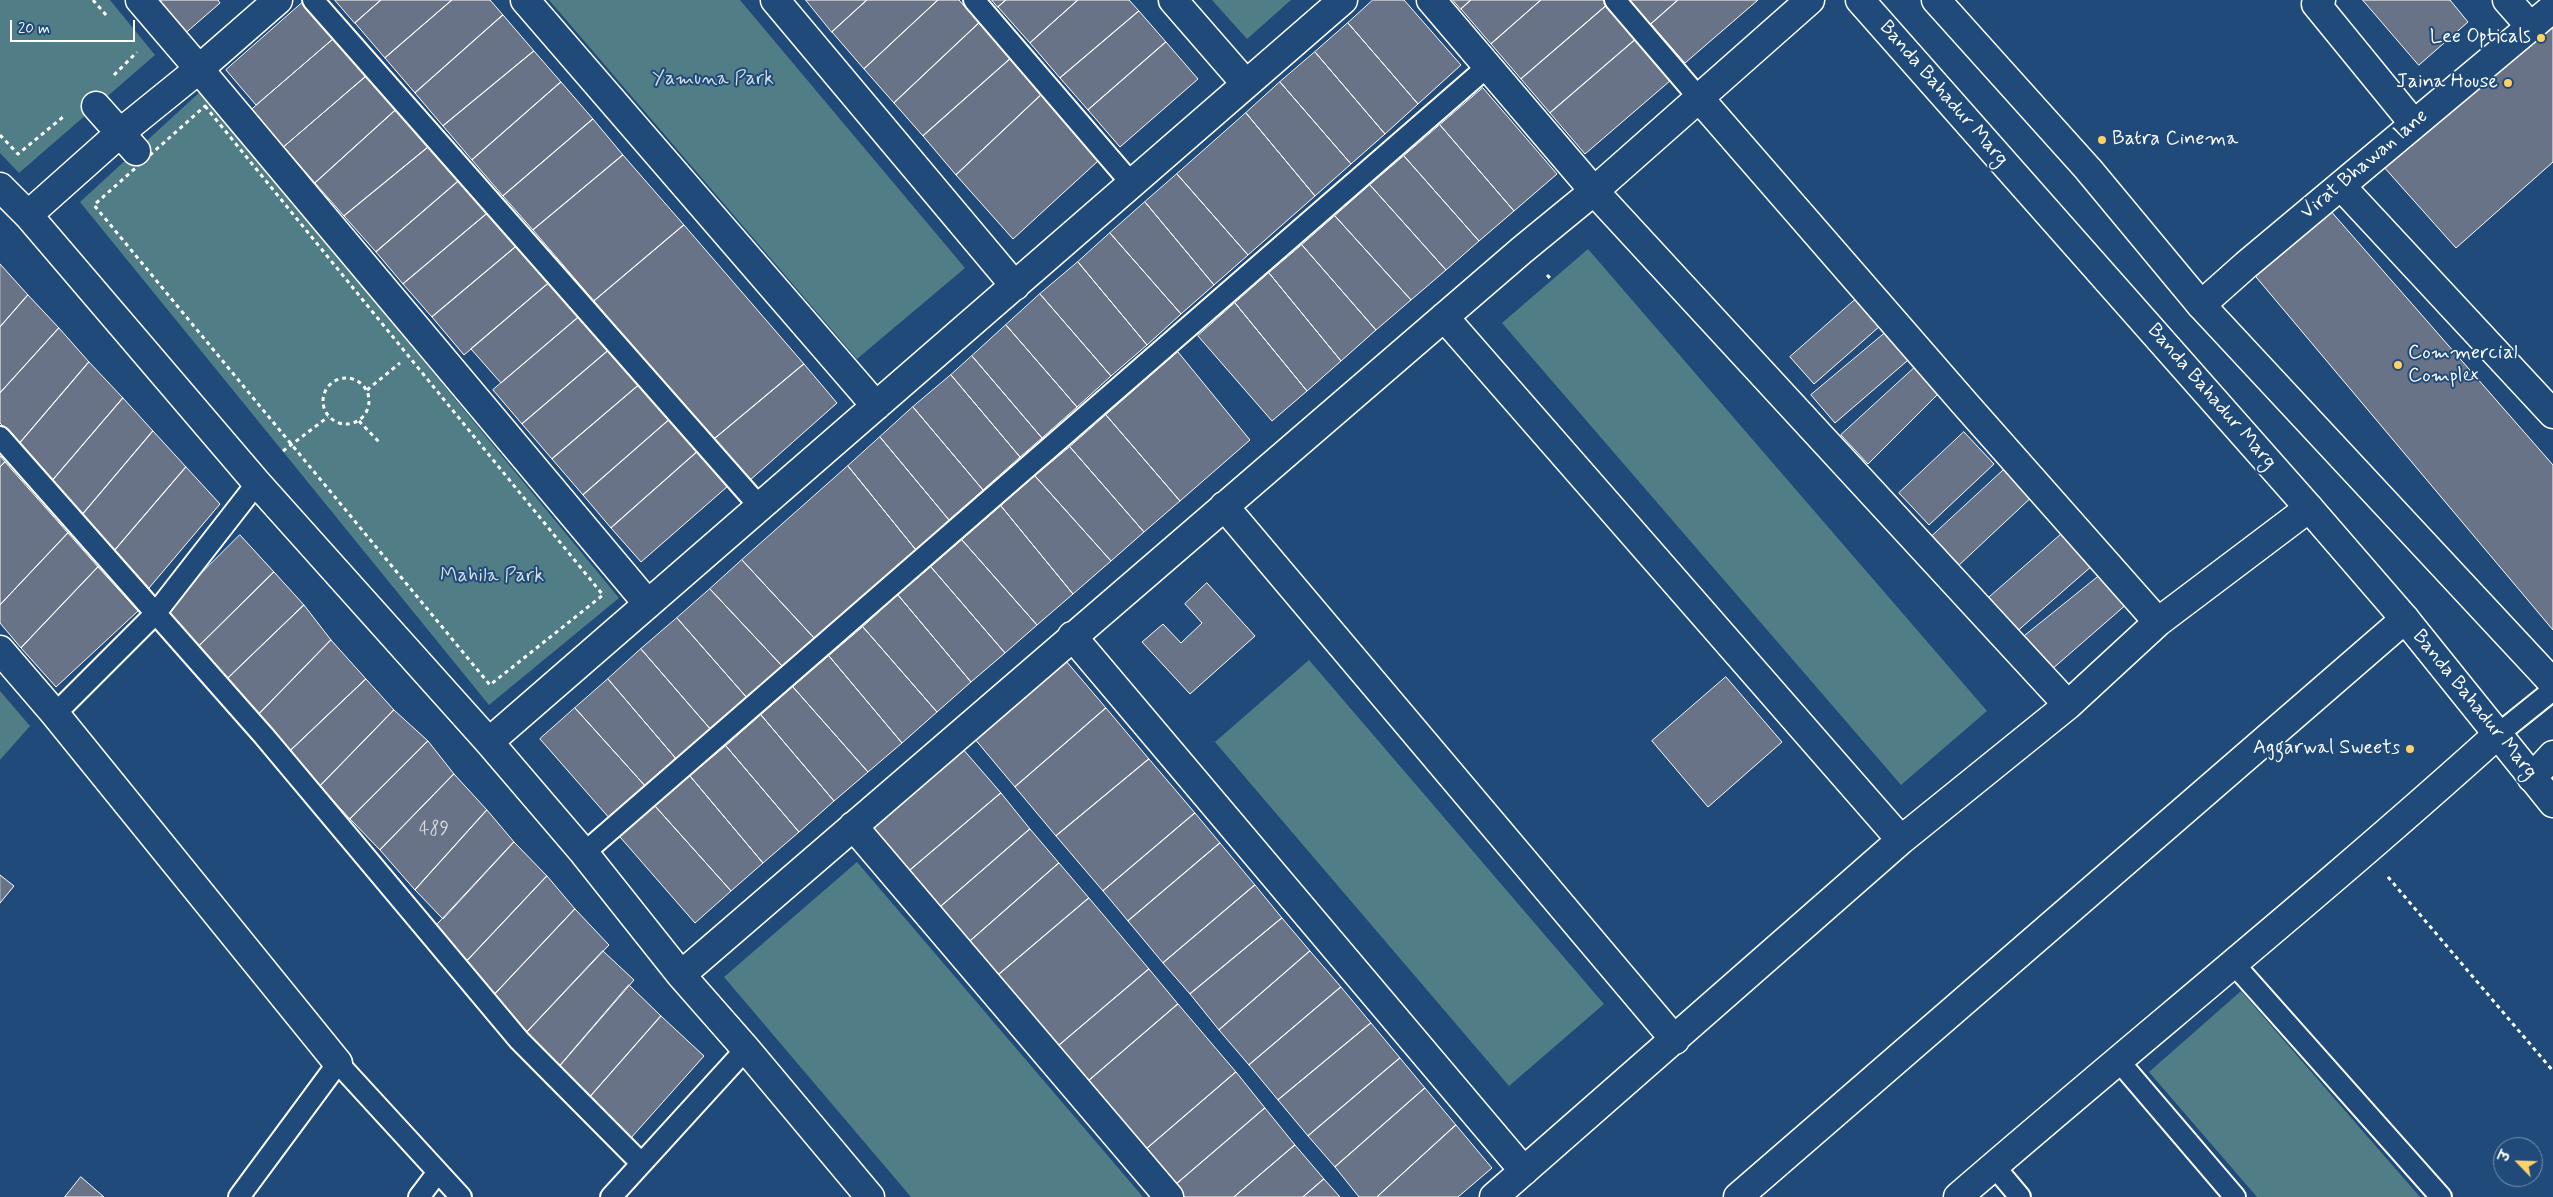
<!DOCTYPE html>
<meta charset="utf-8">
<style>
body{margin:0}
#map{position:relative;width:2553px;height:1197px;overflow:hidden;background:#1f4a7a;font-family:Mynerve,"Playpen Sans Deva",sans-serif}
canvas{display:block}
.north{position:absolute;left:2493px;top:1137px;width:50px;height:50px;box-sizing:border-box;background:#1f4a7a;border:1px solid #7992af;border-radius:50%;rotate:294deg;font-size:14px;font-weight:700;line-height:20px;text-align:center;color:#fff}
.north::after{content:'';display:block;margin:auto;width:18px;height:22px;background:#ffd166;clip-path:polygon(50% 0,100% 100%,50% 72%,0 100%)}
.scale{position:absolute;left:10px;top:20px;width:125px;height:22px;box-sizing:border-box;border:2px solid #fff;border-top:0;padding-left:6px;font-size:15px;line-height:18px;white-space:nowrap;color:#fff;-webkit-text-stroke:4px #1f4a7a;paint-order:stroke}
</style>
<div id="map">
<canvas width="2553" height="1197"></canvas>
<div class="north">उ</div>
<div class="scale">20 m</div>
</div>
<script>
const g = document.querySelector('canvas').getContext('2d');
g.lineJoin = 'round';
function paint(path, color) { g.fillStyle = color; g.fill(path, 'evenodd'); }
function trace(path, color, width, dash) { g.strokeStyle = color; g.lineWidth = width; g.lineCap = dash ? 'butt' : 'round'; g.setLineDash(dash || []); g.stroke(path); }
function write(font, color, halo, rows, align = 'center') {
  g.font = font + ' Mynerve,sans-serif'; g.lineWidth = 4; g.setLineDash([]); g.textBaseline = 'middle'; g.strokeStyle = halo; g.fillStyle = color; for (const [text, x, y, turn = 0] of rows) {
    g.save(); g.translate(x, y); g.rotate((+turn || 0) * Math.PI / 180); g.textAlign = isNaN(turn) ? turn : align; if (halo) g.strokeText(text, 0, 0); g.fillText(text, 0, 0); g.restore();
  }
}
paint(new Path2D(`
 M0 0H110L155 55 19 173 0 153Z
 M549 0H740L965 268 857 359Z
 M1212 0H1291L1247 39Z
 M201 91 619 598 489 705 80 202Z
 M1588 249 1987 711 1901 785 1502 323Z
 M1309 660 1604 1004 1509 1086 1215 742Z
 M0 691 30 726 0 760Z
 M857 862 1143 1197H911L724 977Z
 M2241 991 2420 1197H2257L2149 1072Z`), '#517e86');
const building = new Path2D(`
 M152 0H218L220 3 181 37Z
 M335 0H381L355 23Z
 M381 0H452L385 58 355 23Z
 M452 0H490L503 15 415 93 385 58Z
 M806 0H867L832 32Z
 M867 0H938L864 69 832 32Z
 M938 0H959L979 23 894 103 864 69Z
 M992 0H1006L998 7Z
 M1006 0H1078L1030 43 998 7Z
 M1078 0H1129L1139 11 1060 78 1030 43Z
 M1373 0H1404L1461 65 1418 104 1348 23Z
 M1453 0H1471L1461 9Z
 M1471 0H1541L1491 44 1461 9Z
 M1541 0H1603L1607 5 1521 79 1491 44Z
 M1630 0H1678L1651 24Z
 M1678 0H1758L1685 63 1651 24Z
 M2363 0H2450L2468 22 2419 65Z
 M302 3 333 39 256 105 226 70Z
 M1607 5 1636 39 1550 113 1521 79Z
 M2553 9V162L2456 248 2375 157Z
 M1139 11 1166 42 1088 110 1060 78Z
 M503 15 534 51 443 126 415 93Z
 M979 23 1010 59 923 136 894 103Z
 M1348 23 1418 104 1385 134 1315 52Z
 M338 35 371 72 281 149 249 112Z
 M1636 39 1671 80 1585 154 1550 113Z
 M1166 42 1198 79 1120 147 1088 110Z
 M534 51 561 82 472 160 443 126Z
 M1315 52 1385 134 1351 164 1280 82Z
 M1010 59 1041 95 956 175 923 136Z
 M371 72 400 106 315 183 284 147Z
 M561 82 593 119 503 196 472 160Z
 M1280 82 1351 164 1315 196 1246 113Z
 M1483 88 1557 174 1514 211 1440 125Z
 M1041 95 1098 161 1013 239 956 175Z
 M400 106 432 144 344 216 315 183Z
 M1246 113 1315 196 1248 255 1177 174Z
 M593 119 623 155 533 230 503 196Z
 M1440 125 1514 211 1479 241 1404 156Z
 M432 144 462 178 376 252 344 216Z
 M623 155 684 225 594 301 533 230Z
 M1404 156 1479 241 1446 270 1370 185Z
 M1177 174 1248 255 1214 285 1145 202Z
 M462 178 490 211 403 284 376 252Z
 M1370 185 1446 270 1411 300 1335 216Z
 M2322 201 2553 465V630L2246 265Z
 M1145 202 1214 285 1181 314 1110 233Z
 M490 211 519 244 432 317 403 284Z
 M1335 216 1411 300 1376 330 1302 245Z
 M684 225 804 364 713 440 594 301Z
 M1110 233 1181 314 1147 345 1078 262Z
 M519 244 551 281 464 355 432 317Z
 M1302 245 1376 330 1341 361 1269 273Z
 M1078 262 1147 345 1111 376 1040 294Z
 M0 264 28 295 0 327Z
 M1269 273 1341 361 1307 391 1235 303Z
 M551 281 581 315 501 383 471 349Z
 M1864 292 1888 319 1814 384 1790 357Z
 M1040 294 1111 376 1077 407 1006 325Z
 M28 295 59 328 0 393V327Z
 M1235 303 1307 391 1272 421 1198 336Z
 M581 315 610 349 522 424 493 390Z
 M1006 325 1077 407 1042 438 972 356Z
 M59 328 89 362 19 444 0 423V393Z
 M1891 328 1914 355 1835 423 1811 395Z
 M610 349 640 384 552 459 522 424Z
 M1178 352 1250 440 1180 501 1106 415Z
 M972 356 1042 438 1020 457 951 375Z
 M1923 360 1945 387 1868 464 1841 435Z
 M89 362 123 398 52 481 19 444Z
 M804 364 837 403 749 481 713 440Z
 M951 375 1020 457 983 490 913 407Z
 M640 384 670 419 583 495 552 459Z
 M123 398 153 431 82 515 52 481Z
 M913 407 983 490 949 520 880 437Z
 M1106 415 1180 501 1144 532 1070 447Z
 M670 419 698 451 611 528 583 495Z
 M153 431 186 467 115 550 82 515Z
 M1964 432 1994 464 1929 525 1899 493Z
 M880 437 949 520 916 550 848 466Z
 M1070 447 1144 532 1111 561 1035 476Z
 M698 451 728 486 641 562 611 528Z
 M0 456 5 462 0 467Z
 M5 462 68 533 0 605V467Z
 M2009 465 2036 493 1957 567 1930 538Z
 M848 466 916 550 815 639 742 560Z
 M186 467 220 504 149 588 115 550Z
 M1035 476 1111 561 1073 594 1001 506Z
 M1001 506 1073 594 1037 625 962 540Z
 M2065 531 2093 565 2014 634 1985 601Z
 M68 533 98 567 21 648 0 623V605Z
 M240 535 274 572 197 648 164 611Z
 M962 540 1037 625 1005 653 931 567Z
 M742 560 815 639 783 667 710 589Z
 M98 567 138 611 56 687 21 648Z
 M931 567 1005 653 971 682 898 595Z
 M274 572 304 605 226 680 197 648Z
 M2104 572 2128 603 2051 670 2022 638Z
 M1207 583 1255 636 1190 694 1142 642 1163 624 1181 643 1202 623 1185 604Z
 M710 589 783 667 748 699 677 618Z
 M898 595 971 682 937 712 863 627Z
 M304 605 331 640 258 715 226 680Z
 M677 618 748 699 712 731 641 649Z
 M863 627 937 712 902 743 829 656Z
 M331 640 366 679 290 751 258 715Z
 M641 649 712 731 678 761 608 679Z
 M829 656 902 743 868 772 793 687Z
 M1066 661 1106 708 1015 787 974 738Z
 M1726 677 1782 742 1708 807 1652 741Z
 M366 679 394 710 320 786 290 751Z
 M608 679 678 761 647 788 575 708Z
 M793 687 868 772 834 801 761 715Z
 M575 708 647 788 611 820 540 739Z
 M1106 708 1149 759 1056 836 1015 787Z
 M394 710 428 741 350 819 320 786Z
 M761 715 834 801 799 832 726 746Z
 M428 741 454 774 380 850 350 819Z
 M726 746 799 832 763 863 690 776Z
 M962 748 1001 793 909 871 870 825Z
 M1149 759 1195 813 1103 891 1056 836Z
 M454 774 487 810 415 890 380 850Z
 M690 776 763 863 731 891 655 806Z
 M1001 793 1030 829 939 908 909 871Z
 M655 806 731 891 695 923 620 837Z
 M487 810 514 842 443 919 415 890Z
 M1195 813 1220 843 1128 921 1103 891Z
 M1030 829 1059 863 969 942 939 908Z
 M514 842 547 876 465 963 434 928Z
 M1220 843 1255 885 1163 963 1128 921Z
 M1059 863 1089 898 997 976 969 942Z
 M0 875 14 886 0 903Z
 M547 876 575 909 493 996 465 963Z
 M1255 885 1282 918 1190 994 1163 963Z
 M1089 898 1149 969 1057 1047 997 976Z
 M575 909 609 945 526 1033 493 996Z
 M1282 918 1310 951 1219 1030 1190 994Z
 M603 951 634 980 558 1068 526 1033Z
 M1310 951 1341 987 1249 1065 1219 1030Z
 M1149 969 1178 1004 1086 1083 1057 1047Z
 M629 985 661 1016 589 1098 558 1068Z
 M1341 987 1371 1023 1278 1100 1249 1065Z
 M1178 1004 1236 1072 1144 1151 1086 1083Z
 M661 1016 704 1056 630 1139 589 1098Z
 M1371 1023 1400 1058 1308 1136 1278 1100Z
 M1400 1058 1425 1088 1335 1167 1308 1136Z
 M1236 1072 1265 1108 1174 1186 1144 1151Z
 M1425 1088 1456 1125 1377 1197H1359L1335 1167Z
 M1265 1108 1295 1145 1234 1197H1183L1174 1186Z
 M1456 1125 1492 1168 1458 1197H1377Z
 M1295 1145 1324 1179 1303 1197H1234Z
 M81 1177 104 1197H65Z
 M1324 1179 1340 1197H1303Z`);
paint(building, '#687387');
trace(building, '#fff', 1);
const lane = new Path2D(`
 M313 0 760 507
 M974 0 1132 184
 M1615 0 1699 98
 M0 437 264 736 519 1040 641 1163
 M55 714 155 614 257 483
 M2497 735 2553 690
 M584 853 1487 67
 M2233 963 2441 1197
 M2117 1059 2235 1197
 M1994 1166 2020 1197
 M239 1197 338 1063 461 1197
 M419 1197 438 1172
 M611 1197 746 1049`);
const street = new Path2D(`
 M140 0 199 69 278 0
 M525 0 876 406
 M775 0 1015 286
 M1173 0 1246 84
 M1431 0 1594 191 2068 705
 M2321 0 2316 4 2414 124
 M2507 0 2530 26
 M1699 98 1966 405 2158 622
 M96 106 136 151
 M2341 186 2553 414
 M0 187 28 215 257 483 489 742 584 853 681 975 746 1049 870 1197
 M28 215 120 133 199 69 648 604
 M2201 305 2246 265 2553 8
 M1444 317 1901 840
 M1224 506 1675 1040
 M1072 636 1524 1171
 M0 650 55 714 338 1063
 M489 742 1343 0
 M2532 778 2553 755
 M853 826 1169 1197
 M681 975 1522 250 1594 191 1810 0
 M1494 1197 1901 840 2068 705 2158 622 2309 508
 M1738 1197 2405 619
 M1958 1197C2137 1042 2321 894 2497 735`);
const secondary = new Path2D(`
 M1860 0 2309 508 2405 619 2553 803
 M1936 0 2088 169 2201 305 2553 683`);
trace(lane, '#fff', 24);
trace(street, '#fff', 31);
trace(secondary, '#fff', 31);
trace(new Path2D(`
 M93 0 106 15
 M114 75 137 52
 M205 106 603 595 490 685 94 205Z
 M0 135 18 154 63 117
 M1547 275 1552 280
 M323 401a23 23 0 1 1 46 0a23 23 0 1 1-46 0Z
 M367 390 400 363
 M359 421 380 443
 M283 451 328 417
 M2388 877 2553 1071`), '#fff', 3, [4, 4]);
trace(lane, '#1f4a7a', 20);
trace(street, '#1f4a7a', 28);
trace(secondary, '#1f4a7a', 28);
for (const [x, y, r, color] of [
 [2541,38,5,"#ffd166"],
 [2508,83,5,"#ffd166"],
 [2102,140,5,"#ffd166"],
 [2398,365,5,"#ffd166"],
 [2410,749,5,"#ffd166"]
]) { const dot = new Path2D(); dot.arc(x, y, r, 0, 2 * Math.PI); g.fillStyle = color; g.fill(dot); trace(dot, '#1f4a7a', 2); }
write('18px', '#d9dce1', null, [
 ["489",434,830]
]);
write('20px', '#fff', '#1f4a7a', [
 ["Lee Opticals",2531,38],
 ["Jaina House",2498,83],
 ["Batra Cinema",2112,140,"left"],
 ["Commercial",2408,354,"left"],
 ["Complex",2408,377,"left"],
 ["Aggarwal Sweets",2400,749]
], 'right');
write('20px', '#d4dfe1', '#1f4a7a', [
 ["Yamuna Park",713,80],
 ["Mahila Park",492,577]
]);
write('20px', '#fff', '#1f4a7a', [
 ["Banda Bahadur Marg",1943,94,49],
 ["Virat Bhawan lane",2365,165,-40],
 ["Banda Bahadur Marg",2211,397,49],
 ["Banda Bahadur Marg",2474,705,51]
]);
</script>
